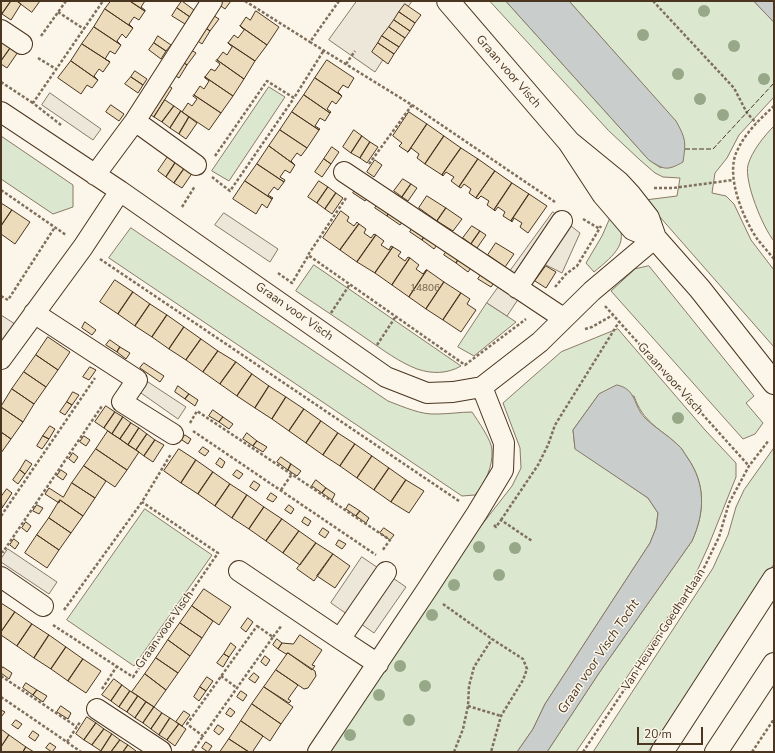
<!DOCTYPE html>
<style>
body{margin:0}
#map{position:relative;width:775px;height:753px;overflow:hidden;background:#fbf6e9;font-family:"Nunito Sans",sans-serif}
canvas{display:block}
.frame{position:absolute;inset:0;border:2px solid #4a3520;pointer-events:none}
.scale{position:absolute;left:637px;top:727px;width:66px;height:18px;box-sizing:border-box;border:2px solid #4a3520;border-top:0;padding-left:5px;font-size:12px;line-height:14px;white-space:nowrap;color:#4a3520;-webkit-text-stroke:3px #fbf6e9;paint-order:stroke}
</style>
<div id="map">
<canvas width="775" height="753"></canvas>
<div class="frame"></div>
<div class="scale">20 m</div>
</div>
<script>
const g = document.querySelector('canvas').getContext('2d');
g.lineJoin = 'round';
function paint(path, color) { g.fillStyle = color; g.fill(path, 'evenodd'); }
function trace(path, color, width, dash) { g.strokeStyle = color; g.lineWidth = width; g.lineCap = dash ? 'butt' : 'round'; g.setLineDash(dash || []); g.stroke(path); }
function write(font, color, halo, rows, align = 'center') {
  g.font = font + ' "Nunito Sans",sans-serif'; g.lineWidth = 3; g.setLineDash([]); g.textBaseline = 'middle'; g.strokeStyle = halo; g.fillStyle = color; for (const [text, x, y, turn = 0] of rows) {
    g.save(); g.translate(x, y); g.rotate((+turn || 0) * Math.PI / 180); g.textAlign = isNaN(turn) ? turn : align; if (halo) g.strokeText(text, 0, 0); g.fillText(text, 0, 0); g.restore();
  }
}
const green = new Path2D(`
 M490 1H506L649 160 661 168 663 107 569 1H754L774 22V97L739 135 727 158 715 173 712 193 726 196 734 204 751 240 774 270V347L645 200 677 196 680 178 663 177 655 173 640 160 609 131Z
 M269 87 285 97 229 181 212 171Z
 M774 126V241C763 228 744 182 748 165 752 151 764 136 774 126Z
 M1 136 73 185V207L53 214 1 179Z
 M613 215C633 242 614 255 594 272L586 263 602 236 609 220Z
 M131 228 388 401C404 407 421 415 437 414 449 414 461 412 472 412 478 421 492 441 492 450 493 467 485 483 475 495L462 496 109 258Z
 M314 265 461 366C447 374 432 374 417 369 399 362 383 350 367 339 344 323 320 307 296 291Z
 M649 266 754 396 746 403 763 423 755 434 743 439 611 291 635 269Z
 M487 303 516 322 474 356 458 347Z
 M618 329 705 430 736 463V477L708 547 693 580 576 752H547L599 673 692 541C705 512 706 484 687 457 684 453 682 448 678 445 658 427 643 422 634 396L599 394 573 430 575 448 648 498 658 513 656 528 650 543 545 704 533 729 517 752H329L466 545 512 486 521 468 520 448 503 403 561 352Z
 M774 448V564L648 752H593L713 568 728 535 736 507 744 490Z
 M145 509 212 555 134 666 67 620Z`);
paint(green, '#dce7d0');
trace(green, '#887966', 1);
const parking = new Path2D(`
 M357 1H412L379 51 386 55 375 72 329 40Z
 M50 93 101 129 93 140 42 105Z
 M553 212 580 233 562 273 544 264 541 265 507 316 487 303Z
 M224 213 278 249 270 262 215 225Z
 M1 315 15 324 1 343Z
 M148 382 186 407 178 419 141 393Z
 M8 549 57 582 49 594 1 562V559Z
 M362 557 406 587 374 633 331 603Z`);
paint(parking, '#ede7d9');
trace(parking, '#887966', 1);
const water = new Path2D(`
 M506 1H569L676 121C686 139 686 142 683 162 667 171 664 170 649 160Z
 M754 1H774V22Z
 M617 385C637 389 633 406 645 418 655 428 668 435 678 445 682 448 684 453 687 457 706 484 705 512 692 541L599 673 547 752H517L533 729 545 704 650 543 656 528 658 513 648 498 575 449 573 430 599 394Z`);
paint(water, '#c9cecd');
trace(water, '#887966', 1);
const building = new Path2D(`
 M1 1H11L2 14 1 13Z
 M11 1H17L21 4 11 20 2 14Z
 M17 1H40L32 12Z
 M111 1H130L145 11 139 20 134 17 129 24 133 28 105 9Z
 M130 1H145L141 7 145 10V11Z
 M182 1 194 10 190 17 177 8Z
 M221 1H231L225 9 218 4Z
 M405 4 421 15 415 23 399 12Z
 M177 8 190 17 185 24 172 16Z
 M105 9 133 28 126 38 122 34 117 41 121 45 94 27Z
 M256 11 279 27 267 45 240 26 246 17 250 20Z
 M399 12 415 23 410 31 394 20Z
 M211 14 219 19 210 31 203 26Z
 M394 20 410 31 405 38 389 27Z
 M203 26 210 31 202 44 195 39Z
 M240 26 267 45 255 61 228 43 234 35 238 38 244 30Z
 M94 27 121 45 115 54 110 51 105 59 110 62 82 44Z
 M389 27 405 38 399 47 382 36Z
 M158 36 171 45 166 51 154 43Z
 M382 36 399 47 394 54 378 43Z
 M1 42 11 47 1 61Z
 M154 43 166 51 161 59 149 50Z
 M228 43 255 61 244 79 217 60 223 52 227 55 232 47Z
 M378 43 394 54 388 64 372 52Z
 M82 44 110 62 103 72 99 69 94 76 98 80 71 61Z
 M11 47 18 52 7 68 1 64V61Z
 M188 48 196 53 187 65 180 60Z
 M180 60 187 65 179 78 171 73Z
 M217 60 244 79 233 96 205 77 211 69 215 71 220 64 216 61Z
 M327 60 354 78 348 88 343 85 338 92 342 96 315 78Z
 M71 61 98 80 92 88 87 85 81 94 58 78Z
 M135 71 147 79 143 85 131 77Z
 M131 77 143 85 138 93 125 84Z
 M205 77 233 96 221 113 194 95 200 86 204 89 209 81 205 78Z
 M315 78 342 96 336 104 332 101 327 109 331 112 330 113 304 95Z
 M164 83 172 88 154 117 146 112Z
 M194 95 221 113 209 130 182 112 188 103 192 106 197 99 193 96Z
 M304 95 330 113 325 121 320 118 315 126 320 129 319 130 292 112Z
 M165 100 174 106 162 122 154 117Z
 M111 105 124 114 119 121 106 112Z
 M174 106 181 111 170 128 162 122Z
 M181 111 189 117 179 134 170 128Z
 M292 112 319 130 307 148 280 130Z
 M409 112 427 124 408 152 399 146 402 143 393 136Z
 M189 117 197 123 186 139 179 134Z
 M427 124 444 136 425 164 417 158 419 154 411 148 408 152Z
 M280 130 307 148 301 156 297 153 291 161 295 165 269 146Z
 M354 130 362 136 351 153 343 147Z
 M362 136 370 142 360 158 351 153Z
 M444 136 461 148 442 175 425 164Z
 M370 142 378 147 367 163 360 158Z
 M269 146 295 165 290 173 285 170 280 177 285 180 284 182 257 164Z
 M332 147 339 152 331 164 324 159Z
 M461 148 478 159 459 187 451 181 454 177 446 172 443 176 442 175Z
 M169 155 177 160 166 177 158 171Z
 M324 159 331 164 322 177 315 172Z
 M478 159 495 171 476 198 469 193 471 189 464 184 461 188 459 187Z
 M177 160 186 166 174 183 166 177Z
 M375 160 382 165 374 177 367 172Z
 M257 164 284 182 278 190 274 187 268 195 273 198 272 199 245 181Z
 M186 166 193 172 182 188 174 183Z
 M495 171 512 183 494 210 487 205 489 201 481 196 478 199 476 198Z
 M403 179 411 184 402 197 394 191Z
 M245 181 272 199 267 208 262 204 256 214 233 199Z
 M319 181 328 187 317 203 308 197Z
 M512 183 529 194 511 221 503 216 505 212 498 207 495 211 494 210Z
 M411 184 417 188 408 201 402 197Z
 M358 186 370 194 365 201 353 193Z
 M328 187 336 193 325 209 317 203Z
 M336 193 343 198 332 214 325 209Z
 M529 194 547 206 528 233 520 227 522 223 514 218 512 222 511 221Z
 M427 196 446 208 437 221 419 208Z
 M380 201 392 209 387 216 375 208Z
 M1 203 12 210 1 226Z
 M446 208 462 219 453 231 437 221Z
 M392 209 405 218 400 225 387 216Z
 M12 210 30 222 15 244 1 234V226Z
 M341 211 349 217 347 221 354 226 357 222 359 224 340 250 323 238Z
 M359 224 366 229 364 233 371 238 374 234 376 235 357 262 340 250Z
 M414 225 427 233 422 240 410 232Z
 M472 226 480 231 471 244 463 238Z
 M480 231 486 235 477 248 471 244Z
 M427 233 439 242 434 249 422 240Z
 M376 235 384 241 381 245 389 250 391 246 393 247 375 273 357 262Z
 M496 243 514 254 505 267 488 255Z
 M393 247 401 252 398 256 405 261 408 257 410 258 392 285 375 273Z
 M449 248 461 256 456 263 444 255Z
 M461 256 473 265 468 272 456 263Z
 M410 258 419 265 416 269 423 274 426 270H427L409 297 392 285Z
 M546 266 556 272 546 288 535 281Z
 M427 270 444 282 426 309 409 297Z
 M483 272 496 280 491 287 478 279Z
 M115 280 133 292 118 314 100 302Z
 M444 282 461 293 443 320 426 309Z
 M133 292 150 304 135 326 118 314Z
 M461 293 470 299 467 304 476 310 461 332 443 320Z
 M150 304 167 315 152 337 135 326Z
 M167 315 184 327 169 349 152 337Z
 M85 322 96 330 92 335 82 328Z
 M184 327 201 339 186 360 169 349Z
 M48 337 70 352 58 370 36 355Z
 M201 339 218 351 203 372 186 360Z
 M110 340 120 347 117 352 106 345Z
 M120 347 130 353 126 359 117 352Z
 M218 351 236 362 220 384 203 372Z
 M36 355 58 370 46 387 24 372Z
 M236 362 252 374 237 396 220 384Z
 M144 363 164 376 160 382 140 368Z
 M90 367 96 370 89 380 83 377Z
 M24 372 46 387 34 404 12 389Z
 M252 374 269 386 255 408 237 396Z
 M178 386 189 394 185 399 175 392Z
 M269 386 286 397 272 419 255 408Z
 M12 389 34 404 23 422 1 407Z
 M73 392 79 395 72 405 67 402Z
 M189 394 198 400 195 406 185 399Z
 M286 397 304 409 289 431 272 419Z
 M67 402 72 405 65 415 60 412Z
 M106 406 115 412 104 428 95 422Z
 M1 407 23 422 11 439 1 432Z
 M304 409 321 421 306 443 289 431Z
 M213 410 223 417 219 422 209 416Z
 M115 412 123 417 112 434 104 428Z
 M123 417 131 423 120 439 112 434Z
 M223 417 233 424 229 429 219 422Z
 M321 421 338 433 323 455 306 443Z
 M131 423 139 428 128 445 120 439Z
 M50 426 55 429 49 439 43 436Z
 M139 428 147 434 136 450 128 445Z
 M108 431 139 452 127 470 96 449Z
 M1 432 11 439 1 453Z
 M247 433 257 441 253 446 243 439Z
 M338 433 355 444 340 466 323 455Z
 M147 434 155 440 144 456 136 450Z
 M185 435 191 439 188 444 182 440Z
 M43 436 49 439 42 449 37 446Z
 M84 436 90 440 86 446 80 442Z
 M155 440 164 445 153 462 144 456Z
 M257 441 267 447 263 452 253 446Z
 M355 444 372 456 357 478 340 466Z
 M203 447 209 451 205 456 199 452Z
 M96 449 127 470 115 487 84 466Z
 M179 449 196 460 181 483 164 471Z
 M73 453 78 457 74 463 69 459Z
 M372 456 389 468 374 490 357 478Z
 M281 457 291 464 288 470 277 462Z
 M220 458 225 462 222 468 216 464Z
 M26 460 32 464 25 474 20 470Z
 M196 460 213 472 198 494 181 483Z
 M291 464 301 471 297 476 288 470Z
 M84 466 106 481 95 498 72 483Z
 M389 468 406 480 391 502 374 490Z
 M20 470 25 474 18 484 13 480Z
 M61 470 67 474 63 480 57 476Z
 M237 470 243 474 239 479 233 475Z
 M213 472 230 484 215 506 198 494Z
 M316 480 326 488 322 493 312 486Z
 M406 480 424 491 409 513 391 502Z
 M254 481 260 485 256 491 250 487Z
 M72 483 95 498 83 516 60 500 59 503 45 494 49 488 63 497Z
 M230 484 247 495 232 518 215 506Z
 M326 488 335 494 332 500 322 493Z
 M7 489 12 493 2 508 1 497Z
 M271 493 277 497 273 502 267 499Z
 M247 495 264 507 249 529 232 518Z
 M60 500 83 516 71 533 49 518Z
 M349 504 360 511 356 516 346 509Z
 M37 505 43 508 39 514 33 511Z
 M289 505 294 509 291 514 285 510Z
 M264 507 282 519 266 541 249 529Z
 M360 511 369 518 366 523 356 516Z
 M305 517 311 521 308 526 302 522Z
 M49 518 71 533 59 550 37 535Z
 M282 519 299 531 283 553 266 541Z
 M26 522 31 526 27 532 22 528Z
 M323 528 329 532 325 538 319 534Z
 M384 528 394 535 390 540 380 533Z
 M299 531 316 543 300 565 283 553Z
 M37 535 59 550 47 568 25 553Z
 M14 539 19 543 15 549 10 545Z
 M339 540 346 544 342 549 336 545Z
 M316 543 333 554 314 581 297 569Z
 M333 554 350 566 335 588 317 576Z
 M204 589 231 607 219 625 192 606Z
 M1 603 15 612 1 632Z
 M192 606 213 621 202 638 180 623Z
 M15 612 32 624 17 646 1 635V632Z
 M248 618 253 622 246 632 241 628Z
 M180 623 202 638 190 656 168 640Z
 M32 624 49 635 34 658 17 646Z
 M49 635 66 647 51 669 34 658Z
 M300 635 322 650 312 665 315 666 312 670 288 653 286 654 278 649 282 643 293 644Z
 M277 639 282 643 278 649 273 645Z
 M168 640 190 656 178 673 156 658Z
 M231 643 236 647 229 657 224 654Z
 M66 647 83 659 68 681 51 669Z
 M288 653 315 671 316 676 308 688 304 689 276 670Z
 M224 654 229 657 223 667 217 663Z
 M265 656 270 660 266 666 261 662Z
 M156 658 178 673 166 690 145 674Z
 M83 659 101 671 86 693 68 681Z
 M3 667 12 673 9 679 1 673V670Z
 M276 670 298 685 288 699 291 701 289 703 264 687Z
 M254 673 259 677 255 683 249 679Z
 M145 674 166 690 154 707 132 692Z
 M207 677 213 681 206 691 200 687Z
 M114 679 122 685 111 701 102 695Z
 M26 683 37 690 33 695 23 688Z
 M122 685 130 691 119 707 111 701Z
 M200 687 206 691 199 701 194 697Z
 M264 687 293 707 281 724 252 704Z
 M37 690 47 696 43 702 33 695Z
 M130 691 138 696 127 712 119 707Z
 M241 691 247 695 243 701 237 697Z
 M138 696 146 702 135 718 127 712Z
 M146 702 154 707 143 723 135 718Z
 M252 704 281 724 270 741 241 721Z
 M61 706 71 713 68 719 57 712Z
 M154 707 162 713 151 729 143 723Z
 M230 708 235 712 231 717 226 714Z
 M1 710 5 712 1 717Z
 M184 711 190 715 182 726 176 722Z
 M162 713 170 718 159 735 151 729Z
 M87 717 96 723 84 740 76 734Z
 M170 718 179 724 167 740 159 735Z
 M16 720 22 724 18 729 12 725Z
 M241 721 263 736 253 751 254 752H249L229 739Z
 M96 723 104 729 92 745 84 740Z
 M179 724 186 729 175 746 167 740Z
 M218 725 224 729 219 735 214 731Z
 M1 729 9 735 1 747Z
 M104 729 112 734 101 751 92 745Z
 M33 731 39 735 35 741 29 737Z
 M112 734 120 740 111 752H102L101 751Z
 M9 735 26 747 23 752H1V747Z
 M229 739 249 752H220Z
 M120 740 128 745 123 752H111Z
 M206 742 212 746 208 752 202 748Z
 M50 743 56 747 52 752 46 748Z
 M128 745 136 751 135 752H123Z
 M26 747 34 752H23Z`);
paint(building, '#ecdcbc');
trace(building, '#4a3520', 1);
const minor = new Path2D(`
 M1 30 22 44
 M1 112 120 191 386 377 427 393 453 392 482 387 504 443 503 470 477 513 426 591 318 752
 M135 121 196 165
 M344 172 563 318
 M95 175 135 121 212 1
 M517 288 562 221
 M34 313 137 380 122 402 173 434
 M1 359 83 247 120 191
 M482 387 540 342 592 291 655 238
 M239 571 340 639 378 664
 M1 577 43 606
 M340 639 386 572
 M97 709 161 751 160 752`);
const tertiary = new Path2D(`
 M448 1 569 142 603 194 633 229 655 238
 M569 142 618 182 630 195 648 218 655 238 700 289 774 383`);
const secondary = new Path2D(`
 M662 752 774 579
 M716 752 774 664`);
trace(minor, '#4a3520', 22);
trace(tertiary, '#4a3520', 24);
trace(secondary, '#4a3520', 24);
trace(new Path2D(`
 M245 1 310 42
 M339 1 310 42 412 105 555 202
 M653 1 734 88 747 113 756 123
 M58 12 84 29
 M41 36 66 1
 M38 58 56 69
 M346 64 355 51
 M1 82 33 103
 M774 106C760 119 745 133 737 151 725 175 743 219 758 240 763 246 769 253 774 259
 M61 125 33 103 103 1
 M215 156 267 81 294 98 324 50
 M369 164 412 105
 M212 177 230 191 294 98
 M654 188H673L733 180
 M1 190 66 235
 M346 198 308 255 465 365 526 319
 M182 207 195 186
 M583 219 600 229
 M100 259 459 501
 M278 273 292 283 308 256
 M555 287 566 274 577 266 601 226
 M1 296 8 300 55 227
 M605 306 749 466
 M331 313 350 284
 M585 329 592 327 613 315
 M377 345 396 316
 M190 423 197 411 390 540 382 551
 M193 431 376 555
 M281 490 292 474
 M1 516 95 378
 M501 520 538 465 548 445 555 425 619 322
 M494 525 496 527 501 520 532 541
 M1 551 3 552 102 406
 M443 604 492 639 523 659 527 669 523 680 501 716 491 752
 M64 610 142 502 171 454
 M53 625 133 677 218 553 142 502
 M257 626 273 637 203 736 187 724Z
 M273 637 282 625
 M1 676 77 727
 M221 676 237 688
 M102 689 117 666
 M1 697 67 742 80 722
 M468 706 501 716
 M67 742 81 752
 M192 752 203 736
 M454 752 463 729 468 706 469 686 474 667 492 639
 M583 752 701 574 719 537 729 503 749 466 769 440
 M752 752 774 719`), '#7f6f5c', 2.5, [3, 2]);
trace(minor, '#fbf6e9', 20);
trace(tertiary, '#fbf6e9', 22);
trace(secondary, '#fbf6e9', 22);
trace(new Path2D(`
 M685 149H713L774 83`), '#4a3520', 1, [5, 2]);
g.fillStyle = '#96a887';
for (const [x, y] of [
 [704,11],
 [643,35],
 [734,46],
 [678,74],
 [764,79],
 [700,99],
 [723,115],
 [678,418],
 [479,547],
 [515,548],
 [499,575],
 [454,585],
 [432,615],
 [400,666],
 [425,686],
 [379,695],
 [409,720],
 [350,735]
]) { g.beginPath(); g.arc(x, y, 6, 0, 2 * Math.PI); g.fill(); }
write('10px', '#725f47', null, [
 ["14806",425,289]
]);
write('12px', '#4a3520', '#fbf6e9', [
 ["Graan voor Visch",508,72,49],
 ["Graan voor Visch",294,312,35],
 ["Graan voor Visch",670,379,48],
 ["Graan voor Visch",165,630,-55],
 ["Van Heuven Goedhartlaan",664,630,-57]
]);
write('italic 13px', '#4a3520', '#fbf6e9', [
 ["Graan voor Visch Tocht",599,657,-56]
]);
</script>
